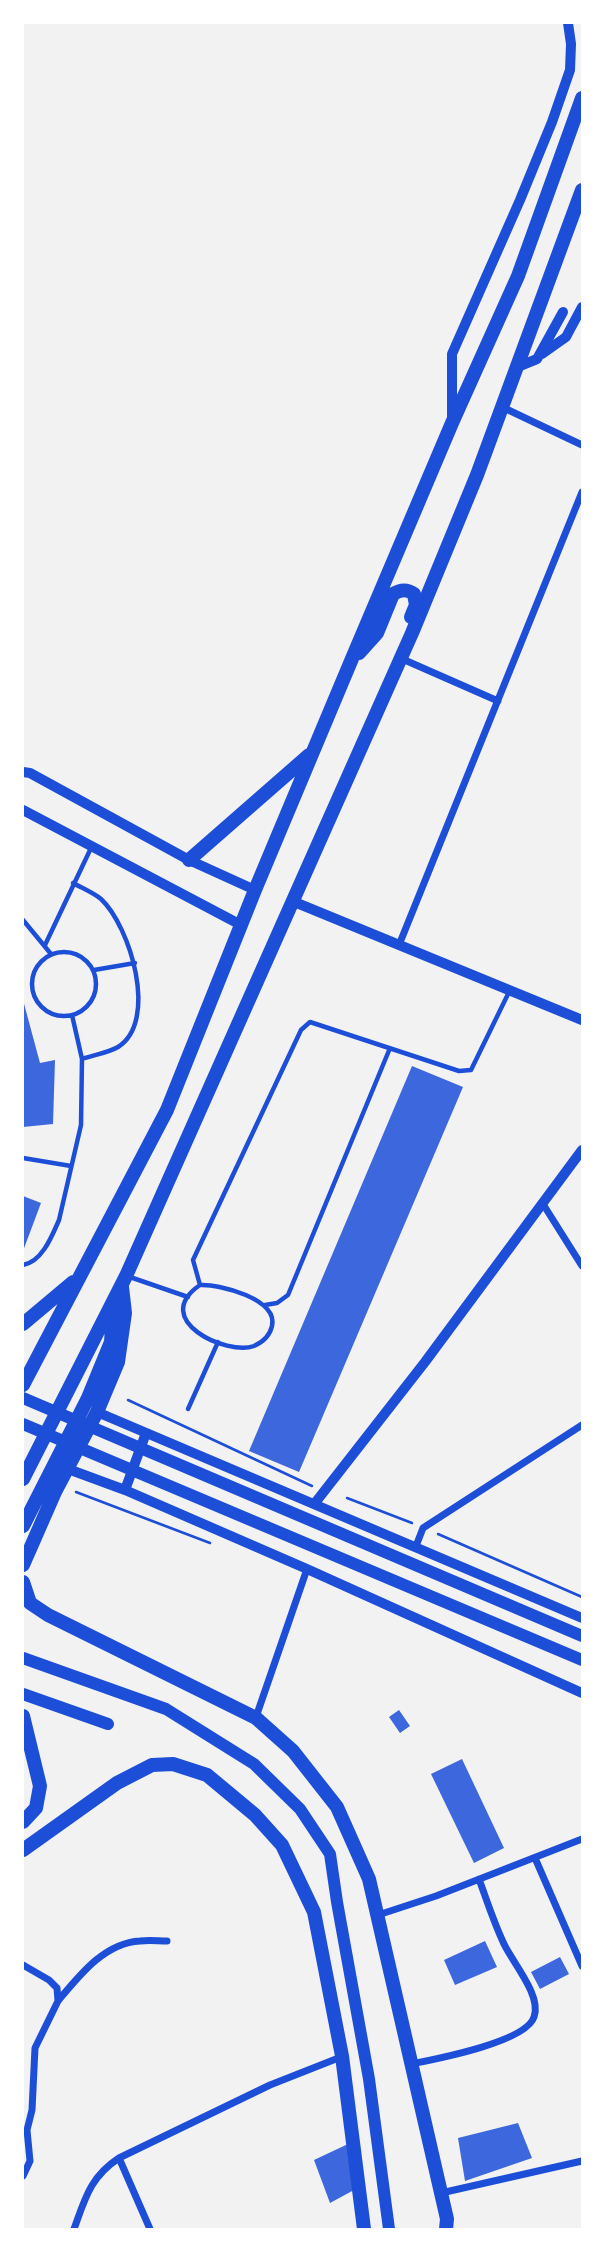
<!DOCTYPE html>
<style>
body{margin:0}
#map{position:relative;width:605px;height:2252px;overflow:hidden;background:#f2f2f2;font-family:Literata,serif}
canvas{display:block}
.frame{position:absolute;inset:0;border:24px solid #fff;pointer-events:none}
</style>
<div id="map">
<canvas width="605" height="2252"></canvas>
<div class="frame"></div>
</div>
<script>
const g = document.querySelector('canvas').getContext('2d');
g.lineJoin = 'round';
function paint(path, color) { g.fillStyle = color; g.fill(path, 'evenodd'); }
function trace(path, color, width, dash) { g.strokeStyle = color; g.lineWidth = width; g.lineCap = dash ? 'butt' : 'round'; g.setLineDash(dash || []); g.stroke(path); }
paint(new Path2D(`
 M23 1000 40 1063 55 1060 53 1124 23 1127Z
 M412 1066 463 1087 299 1472 249 1451Z
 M23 1196 41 1203 23 1251Z
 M399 1710 410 1726 400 1733 389 1717Z
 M462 1759 504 1848 474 1863 431 1774Z
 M485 1941 497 1967 455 1985 444 1960Z
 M560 1957 569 1974 540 1989 531 1972Z
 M518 2123 532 2158 465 2181 458 2138Z
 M348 2144 354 2190 330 2203 314 2160Z`), '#3d67dc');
trace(new Path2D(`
 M128 1400 312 1486
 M76 1492 210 1543
 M347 1498 412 1523
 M438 1534 582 1597`), '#1d4ed8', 2.5);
trace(new Path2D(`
 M73 883C82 888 94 893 101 899 130 926 159 1021 118 1047 108 1053 93 1055 82 1059
 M23 920 51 954
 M45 945 91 848
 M32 984a32 32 0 1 1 64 0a32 32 0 1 1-64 0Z
 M94 970 135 963
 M23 1158 71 1166
 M23 1265C42 1262 52 1236 59 1220L81 1125 82 1059 72 1015
 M127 1276 188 1297
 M200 1285 193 1260 301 1030 310 1022 459 1071 471 1070 509 992
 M200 1285C220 1284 278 1299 272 1326 270 1335 263 1342 254 1346 227 1356 149 1320 200 1285Z
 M265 1305 277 1303 288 1295 390 1048
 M188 1409 218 1342`), '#1d4ed8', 4.5);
trace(new Path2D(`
 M502 407 582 445
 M400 658 498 701
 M399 945 582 492
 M543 1204 582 1266
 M416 1546 423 1528 582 1425
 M256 1717 307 1569
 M535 1858 582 1966
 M378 1915 436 1896 582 1839
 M23 1965 49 1980 57 1988 58 2001 35 2048 32 2110 27 2130 30 2161 23 2176
 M58 2001C79 1976 104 1943 140 1941 149 1940 158 1941 167 1941
 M411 2064C436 2059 526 2042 534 2017 542 1996 513 1963 504 1944 494 1923 487 1901 479 1879
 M119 2158 150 2229
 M441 2193 582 2161
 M74 2229C85 2199 90 2177 119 2158L270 2085 341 2057`), '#1d4ed8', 7);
trace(new Path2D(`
 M542 354 566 337 582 307
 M515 368 537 359 563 312
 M452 420V354L520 200 552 122 570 70 571 44 568 23
 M23 772 30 773 189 860 255 890
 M23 810 241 925
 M292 901 582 1020
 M97 1412 582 1618
 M68 1469 125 1490 307 1569 582 1693
 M125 1490 146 1433
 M315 1503 425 1362 582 1150`), '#1d4ed8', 10);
trace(new Path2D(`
 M23 1658 166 1709 254 1764 300 1809 330 1854 337 1902 369 2079 389 2229
 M23 1694 108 1724`), '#1d4ed8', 12);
trace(new Path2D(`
 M23 1398 582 1636
 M23 1424 582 1660`), '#1d4ed8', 12);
trace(new Path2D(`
 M359 653 377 633 393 594C401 589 407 589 414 594L416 605 411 617
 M189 860 309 755
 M23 1324 73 1282
 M23 1385 167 1110 255 890 351 661 452 423 518 276 582 98
 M23 1479 126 1276 412 633 477 475 582 190
 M23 1526 88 1398 111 1342 113 1311
 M23 1565 55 1492 97 1412 118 1362 125 1313 122 1287
 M23 1582 30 1603 48 1615 256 1718 293 1751 337 1807 369 1879 447 2219 446 2229
 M23 1716 40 1786 36 1808 23 1822
 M23 1850 117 1783 152 1765 173 1764 207 1775 255 1815 282 1845 314 1912 342 2056 364 2229`), '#1d4ed8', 14);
</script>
